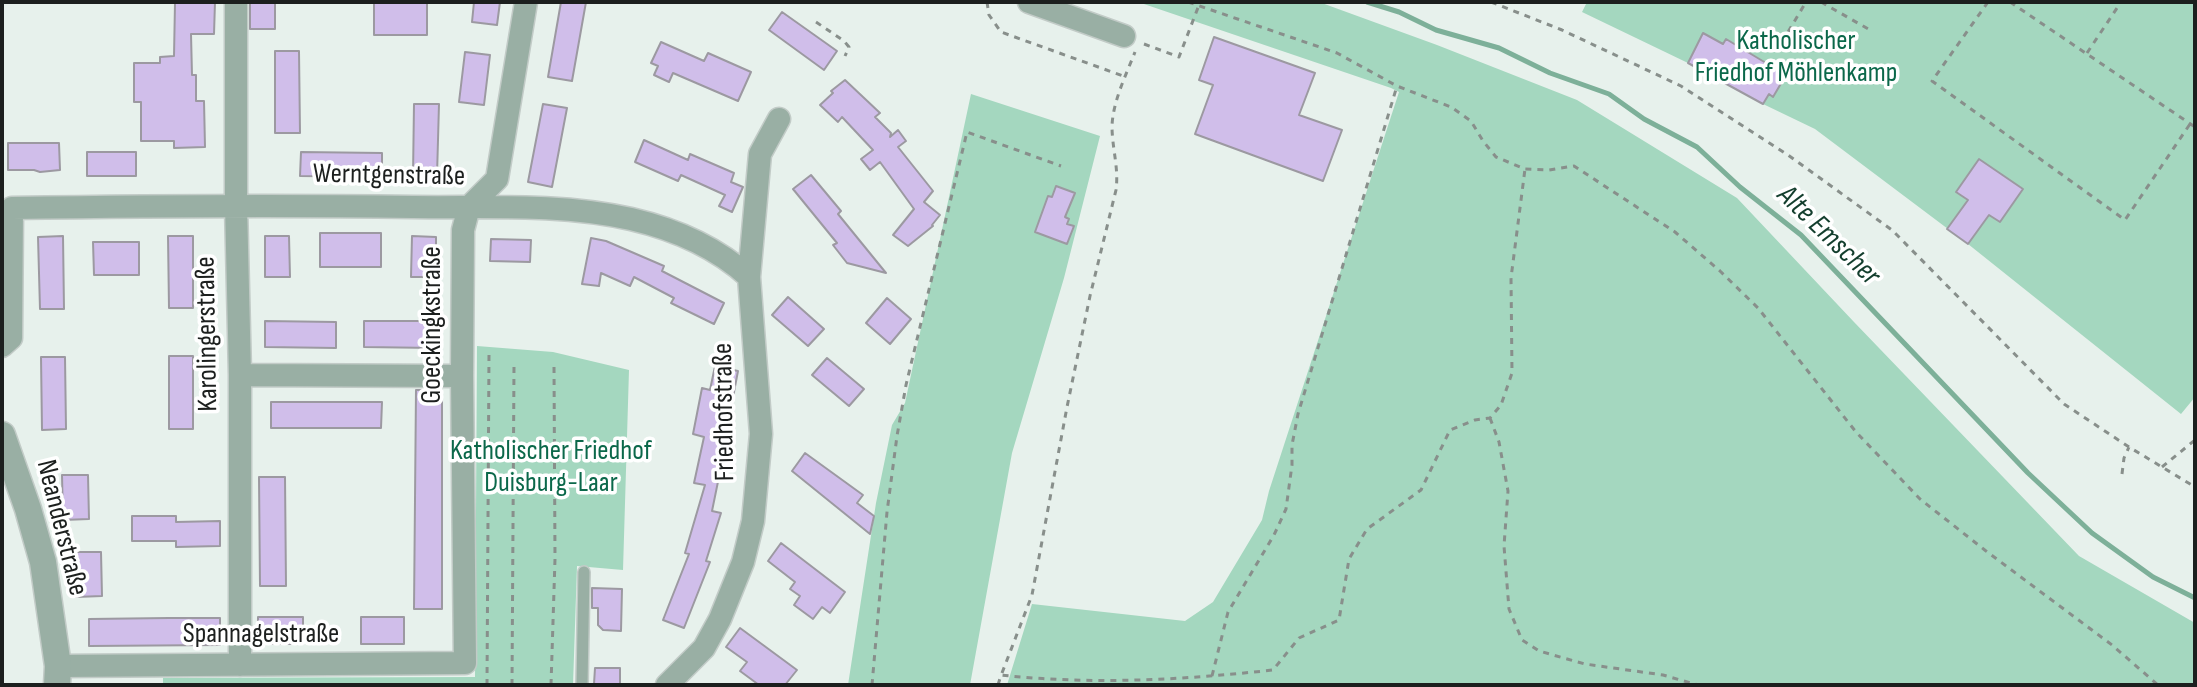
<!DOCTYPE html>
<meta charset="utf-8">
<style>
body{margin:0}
#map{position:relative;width:2197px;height:687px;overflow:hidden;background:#e7f1ec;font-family:"Sofia Sans Condensed",sans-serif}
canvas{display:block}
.frame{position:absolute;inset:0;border:4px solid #1c1f1e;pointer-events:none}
</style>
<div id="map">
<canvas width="2197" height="687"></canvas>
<div class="frame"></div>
</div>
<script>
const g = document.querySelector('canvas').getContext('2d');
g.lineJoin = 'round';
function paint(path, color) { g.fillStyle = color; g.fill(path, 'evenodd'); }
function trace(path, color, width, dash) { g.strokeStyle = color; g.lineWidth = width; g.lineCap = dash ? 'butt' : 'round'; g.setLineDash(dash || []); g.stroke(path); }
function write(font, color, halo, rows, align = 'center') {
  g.font = font + ' "Sofia Sans Condensed",sans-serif'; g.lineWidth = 7; g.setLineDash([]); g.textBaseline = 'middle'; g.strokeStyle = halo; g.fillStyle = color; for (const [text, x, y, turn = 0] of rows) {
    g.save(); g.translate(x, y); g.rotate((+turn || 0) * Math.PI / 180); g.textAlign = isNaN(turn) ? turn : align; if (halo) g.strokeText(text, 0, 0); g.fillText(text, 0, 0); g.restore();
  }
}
paint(new Path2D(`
 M1138 2H1319L1437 45 1577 100 1737 198 1854 322 2079 556 2195 623V685H1007L1032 604 1185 621 1213 602 1262 520 1269 491 1399 92 1391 88Z
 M1587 2H2195V397L2181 414 1968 244 1815 129 1763 104 1688 63 1582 12Z
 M971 94 1100 136 1064 278 1012 453 970 685H848L876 503 892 425 905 403Z
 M477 346 553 352 629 370 623 570 577 566 573 685H163V678L475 677Z`), '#a4d7bf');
trace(new Path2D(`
 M1367 2 1399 12 1436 30 1499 48 1550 73 1609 94 1644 119 1697 147 1740 187 1801 235 2028 473 2092 533 2153 577 2195 598`), '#7db099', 5);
const building = new Path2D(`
 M182 2H215L214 34H191L192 75H196V101H204L205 147 174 148V141H141V102H134V63H160V57L174 56 175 3Z
 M250 2H275V29H250Z
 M374 2H427V35H374Z
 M474 2H500L497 25 472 22Z
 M561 2H586L572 81 548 77Z
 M782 12 837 51 824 70 769 30Z
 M1703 33 1723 44 1726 39 1786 75 1773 97 1769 94 1763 104 1688 63Z
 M1214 37 1315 73 1299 115 1342 130 1323 181 1195 134 1213 85 1199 80Z
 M661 42 704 61 708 53 751 72 738 101 673 73 669 82 654 75 658 66 651 63Z
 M275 51H299L300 133H275Z
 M465 52 490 55 484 105 459 102Z
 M845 80 880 113 875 117 891 133 890 137 898 130 906 141 898 147 933 191 924 202 940 215 932 225 933 226 908 246 893 235 914 209 880 162 870 170 861 159 873 150 842 117 838 122 820 105 833 93 831 91Z
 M414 104H439L437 176H413Z
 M543 104 567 108 552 187 528 182Z
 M644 140 688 160 690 154 734 173 731 182 743 187 732 212 719 206 725 195 681 175 678 181 635 162Z
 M8 143H59L60 170 40 172 34 170H8Z
 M87 152H136V176H87Z
 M301 152 382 153V177L300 176Z
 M1979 159 2023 189 2000 222 1989 215 1968 244 1947 229 1968 200 1956 192Z
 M811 175 841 211 838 214 886 273 847 263 833 245 837 243 793 189Z
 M1056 186 1075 193 1065 217 1069 219 1067 224 1074 226 1067 244 1035 232 1048 196 1052 197Z
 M320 233H381V267H320Z
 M63 236 64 309H40L38 237Z
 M168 236H193V308H169Z
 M265 236H289L290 277H265Z
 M412 236 436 237V277H411Z
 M591 238 606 241 664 266 662 271 724 303 714 324 671 303 674 298 634 277 630 286 601 273 599 286 582 284Z
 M491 239 531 240 530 262 490 261Z
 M93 242H139V275H94Z
 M788 297 824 329 808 346 772 315Z
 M887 298 911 319 890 344 866 323Z
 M265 321 336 322V348L265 347Z
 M364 321H435V348L364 347Z
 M169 356H193V429H169Z
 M41 357H65L66 429 42 430Z
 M827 358 864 389 849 406 812 375Z
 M715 366 738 371 729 418H731L712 511 721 513 706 561 710 562 684 628 663 620 689 554 685 553 705 485 694 483 704 437 693 434 702 388 710 390Z
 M416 390H442V609H414Z
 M271 402H382L381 428H271Z
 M805 453 863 495 857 503 874 516 870 534 792 471Z
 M62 475H88L89 519 63 520Z
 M259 477H285L286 586H260Z
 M132 516H176V522L220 521V546L176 547V541H132Z
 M781 543 845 592 830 613 822 607 813 619 794 605 800 596 790 589 795 582 768 561Z
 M75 552H101L102 596 76 597Z
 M592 588 622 589 621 631 603 630 598 625V608H592Z
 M258 617H303V644H258Z
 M361 617H404V644H361Z
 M169 618H220V645L89 646V619Z
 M740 628 797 670 785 685H759L740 671 747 662 726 647Z
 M595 668H620V685L594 684Z`);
paint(building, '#d0beea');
trace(building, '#9c99a1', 2);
const service = new Path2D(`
 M582 685 584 572`);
const minor = new Path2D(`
 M236 2V205L240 375V665
 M1029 2 1124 36
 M2 346 11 338 12 208C146 206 279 205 413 207 485 208 559 203 631 219 674 229 716 247 749 277
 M240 375 462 376
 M58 666 465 663 462 376 463 230 469 207 497 179 526 2
 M667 685 704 648 720 619 743 562 753 521 761 434 749 277 760 154 779 119`);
const tertiary = new Path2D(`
 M2 435 28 509 43 562 58 666 57 685`);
trace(service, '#c2cbc7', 14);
trace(minor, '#c2cbc7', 25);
trace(tertiary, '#c2cbc7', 29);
trace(new Path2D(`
 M987 2 989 15 1001 32 1126 77
 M1188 2 1337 53 1397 86 1451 107 1471 121 1483 141 1496 157 1525 169 1549 170 1574 166 1675 232 1720 271 1758 308 1856 432 1920 499 1986 551 2112 645 2158 685
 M1491 2 1562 30 1681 86 1788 155 1892 230 2064 404 2129 447 2195 487
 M1821 2 1870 30
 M1988 2 1932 81 2125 220 2190 124
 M2010 2 2195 127
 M1660 3V2
 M816 22 844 41 849 47 845 56
 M1782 42 1806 2
 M1144 44 1179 57 1199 5
 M2087 53 2121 2
 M1490 418 1499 442 1508 491 1504 546 1509 609 1522 640 1539 651 1585 664 1663 675 1698 685
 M2162 467 2195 440
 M2122 474 2124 458 2129 447
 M1002 673 1032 595 1067 407 1090 296 1116 190C1119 168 1112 148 1112 126 1113 101 1126 75 1135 52
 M1212 676 1228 612 1274 535 1286 509 1292 465V445L1298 414 1397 86
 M487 685 489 354
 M512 685 514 366
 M551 685 555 559 554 366
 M872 685 887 512 897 436 906 385 967 132 1061 166
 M998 685 1001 675C1091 685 1182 680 1273 670L1299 638 1339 620 1349 559 1367 529 1421 490 1450 430 1475 420 1490 418 1501 405 1512 373 1511 278 1525 169`), '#888f8b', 3, [6, 6]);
trace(service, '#99afa4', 11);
trace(minor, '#99afa4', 22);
trace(tertiary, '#99afa4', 26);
write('28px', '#0b684a', '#fff', [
 ["Katholischer",1796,42],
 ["Friedhof Möhlenkamp",1796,74],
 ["Katholischer Friedhof",551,452],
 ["Duisburg-Laar",551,484]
]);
write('28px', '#1c1f1e', '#fff', [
 ["Werntgenstraße",389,176,1],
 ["Goeckingkstraße",433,325,-90],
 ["Karolingerstraße",208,334,-91],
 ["Friedhofstraße",725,412,-91],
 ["Neanderstraße",61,528,76],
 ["Spannagelstraße",261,635]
]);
write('italic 30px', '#133e2d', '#fff', [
 ["Alte Emscher",1828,236,44]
]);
</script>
